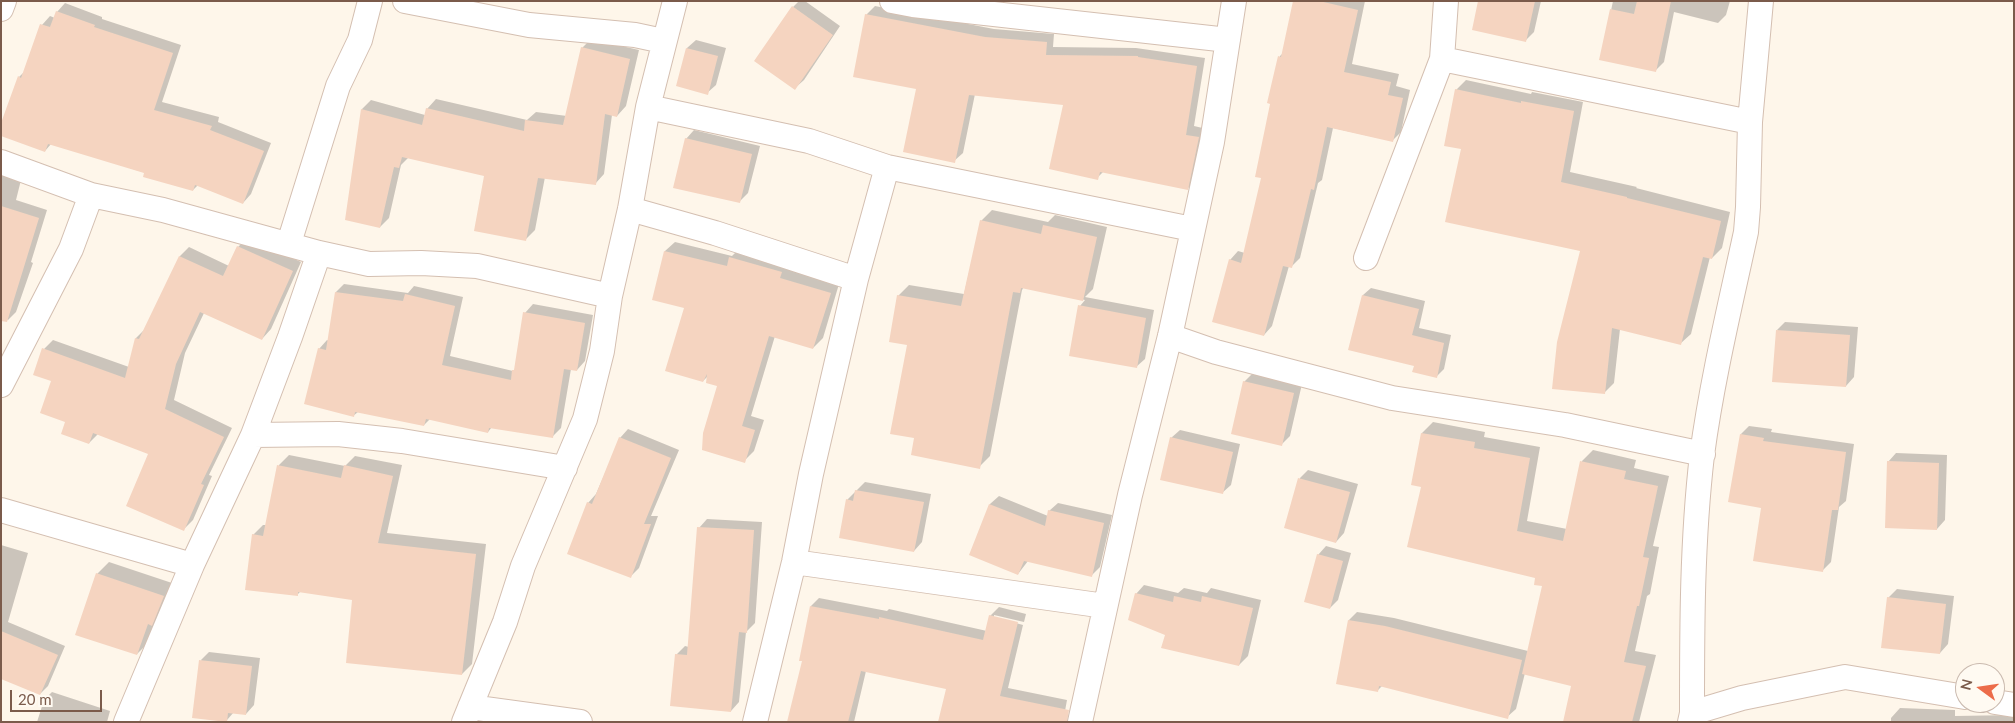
<!DOCTYPE html>
<style>
body{margin:0}
#map{position:relative;width:2015px;height:723px;overflow:hidden;background:#fef6ea;font-family:Lato,sans-serif}
canvas{display:block}
.frame{position:absolute;inset:0;border:2px solid #7b5b4b;pointer-events:none}
.north{position:absolute;left:1955px;top:663px;width:50px;height:50px;box-sizing:border-box;background:#fffaf2;border:1px solid #cabaaf;border-radius:50%;rotate:284deg;font-size:14px;font-weight:700;line-height:20px;text-align:center;color:#7b5b4b}
.north::after{content:'';display:block;margin:auto;width:18px;height:22px;background:#ec6c4a;clip-path:polygon(50% 0,100% 100%,50% 72%,0 100%)}
.scale{position:absolute;left:10px;top:690px;width:92px;height:22px;box-sizing:border-box;border:2px solid #7b5b4b;border-top:0;padding-left:6px;font-size:15px;line-height:18px;white-space:nowrap;color:#7b5b4b;-webkit-text-stroke:4px #fffaf2;paint-order:stroke}
</style>
<div id="map">
<canvas width="2015" height="723"></canvas>
<div class="frame"></div>
<div class="north">N</div>
<div class="scale">20 m</div>
</div>
<script>
const g = document.querySelector('canvas').getContext('2d');
g.lineJoin = 'round';
function paint(path, color) { g.fillStyle = color; g.fill(path, 'evenodd'); }
function trace(path, color, width, dash) { g.strokeStyle = color; g.lineWidth = width; g.lineCap = dash ? 'butt' : 'round'; g.setLineDash(dash || []); g.stroke(path); }
paint(new Path2D(`
 M799 1H805L840 26 804 80 795 88 793 7Z
 M1295 1H1365L1352 64 1399 74 1396 86 1410 90 1401 132 1392 141 1333 128 1322 180 1318 183 1300 258 1292 266H1289L1272 326 1264 335 1230 260 1238 251 1245 253 1263 177 1272 103 1268 102 1280 56 1283 53Z
 M1480 1H1541L1534 32 1526 40Z
 M1613 1H1730L1726 15 1718 23 1674 12 1664 62 1656 70 1601 59Z
 M65 3 102 17V19L181 45 162 102 219 117 218 122 271 143 251 194 243 203 198 185 193 190 146 173 51 144 45 151 19 77 25 71 42 25 50 16 55 18 57 12Z
 M875 6 994 29 1054 34 1053 47 1136 48 1205 58 1194 126 1207 129 1196 180 1187 189 1104 171 1097 178 1065 104 975 94 963 153 954 161 918 88 866 15Z
 M591 39 639 50 626 106 617 116 612 115 604 174 595 184 545 177 535 230 526 239 486 175 409 157 401 165 389 218 380 227 362 109 371 100 425 115 427 109 436 99 527 120 536 112 567 116 582 48Z
 M696 40 726 48 716 85 707 93 677 85 687 48Z
 M1466 80 1531 94 1532 92 1583 102 1570 172 1637 187 1636 188 1730 212 1722 248 1712 258 1710 257 1691 334 1681 343 1620 329 1614 383 1604 393 1581 251 1463 148 1456 90Z
 M694 130 760 146 748 193 739 202 686 139Z
 M1 174 21 180 16 200 47 210 31 262 33 263 16 312 8 320 1 318Z
 M992 210 1048 222 1055 215 1107 227 1093 289 1085 297 1154 310 1145 359 1136 367 1080 306 1085 300 1024 287 1022 290 990 456 979 467 915 437 909 344 898 296 909 285 964 294 981 221Z
 M247 238 301 262 271 329 262 339 204 313 185 353 174 400 232 428 209 475 212 476 193 520 184 529 149 453 98 434 89 443 67 421 44 349 53 340 129 367 136 338 146 328 180 256 189 247 229 266 238 247Z
 M675 242 732 256 740 248 839 284 823 338 813 348 775 336 751 416 764 420 754 451 744 461 719 385 708 376 703 381 685 307 653 299 665 251Z
 M344 284 408 293 414 286 463 297 450 356 513 371 516 368 525 313 533 304 593 315 585 361 577 370 571 369 561 428 552 437 492 427 488 432 430 419 424 425 358 412 353 416 319 349 327 340 329 341 336 292Z
 M1371 288 1425 301 1419 328 1451 335 1444 369 1436 377 1415 365 1350 349 1363 295Z
 M1785 322 1858 327 1854 377 1846 386 1777 330Z
 M1252 374 1302 384 1290 436 1282 444 1244 382Z
 M1433 422 1485 432 1484 437 1540 447 1527 521 1567 529 1582 461 1593 450 1636 460 1634 468 1669 476 1653 546 1659 547 1650 594 1647 596 1635 651 1656 655 1639 722H1566L1573 685 1525 673 1516 709 1507 717 1382 686 1377 691 1349 620 1357 612 1394 618 1528 651 1543 585 1537 577 1422 486 1412 484 1422 433Z
 M1749 426 1772 429 1771 432 1854 444 1846 501 1839 507 1831 562 1822 571 1763 507 1741 434Z
 M628 429 679 450 651 516H658L639 568 630 577 588 503 596 494 620 438Z
 M1180 430 1240 444 1231 485 1222 493 1171 438Z
 M1896 453 1947 455 1945 520 1937 529 1888 462Z
 M289 455 345 466 355 456 402 465 387 533 486 544 472 664 462 674 354 599 301 591 297 595 253 535 263 525H267L279 465Z
 M1308 470 1358 484 1344 533 1336 542 1286 527 1300 478Z
 M865 482 931 494 922 542 914 551 847 500Z
 M999 496 1048 516 1049 511 1058 503 1112 515 1100 567 1092 575 1028 561 1018 574 970 554 990 504Z
 M707 519 762 522 755 623 746 632 739 702 731 711 676 655 685 646 689 647 699 528Z
 M1 545 28 553 8 622 65 646 48 686 40 694 1 677Z
 M1326 546 1351 553 1338 600 1330 608 1318 555Z
 M109 562 175 584 149 642 137 654 97 574Z
 M1144 585 1178 593 1184 588 1207 593 1211 588 1261 600 1248 656 1239 665 1167 634 1136 594Z
 M1897 589 1954 596 1948 644 1940 653 1888 598Z
 M819 598 887 611 889 609 987 631 990 616 999 607 1026 614 1024 622 994 615V617L1023 625 1008 688 1067 700 1063 722 947 688 866 671 854 722H788L803 660 811 606Z
 M209 652 260 658 254 705 246 714 234 712 227 720 201 660Z
 M52 692 110 711 107 722H37L44 700Z
 M1900 708 1955 710V716L2014 715V722H1891V718Z`), '#0003');
paint(new Path2D(`
 M1293 1H1319L1358 10 1344 72 1391 82 1388 95 1403 98 1393 142 1327 127 1314 190 1311 189 1292 268 1283 266 1264 336 1212 322 1229 259 1241 263 1261 178 1255 177 1270 104 1267 103 1278 56 1281 57Z
 M1478 1H1535L1526 42 1472 30Z
 M1637 1H1671L1656 72 1599 60 1610 9 1634 14Z
 M792 6 833 35 795 90 754 61Z
 M56 11 95 25 94 27 173 53 154 110 212 126 210 130 264 151 243 204 195 185 193 191 143 177 144 173 48 144 45 152 1 136V123L18 76 21 78 40 24 50 27Z
 M865 14 985 37 1047 42 1046 55 1138 56V57L1197 66 1186 135 1199 137 1188 190 1100 172 1098 180 1049 169 1063 105 969 95 955 163 903 152 916 89 853 77Z
 M581 47 630 59 617 117 605 114 596 185 538 178 526 241 474 231 484 176 402 157 399 168 394 167 380 228 345 220 361 109 422 125 426 108 524 131 525 120 563 125Z
 M686 48 718 56 708 95 676 86Z
 M1455 89 1521 103V101L1574 111 1561 182 1627 197V198L1721 221 1712 259 1703 257 1681 345 1612 328 1605 394 1552 389 1557 342 1580 251 1445 222 1461 149 1444 146Z
 M685 138 752 154 740 203 673 188Z
 M1 206 39 218 7 322 1 321Z
 M980 220 1041 234 1043 225 1097 237 1083 301 1021 288 1020 293 1013 292 980 469 911 455 914 438 890 434 907 345 889 342 897 295 961 306Z
 M237 246 293 271 262 340 200 312 176 364 165 409 224 437 201 484 204 485 184 531 126 506 148 454 93 433 89 444 61 434 65 422 40 413 51 381 33 375 42 348 125 378 135 338 139 339 179 256 223 276Z
 M664 251 727 266 729 257 782 272 780 278 831 293 813 349 769 336 742 426 755 430 745 463 702 450 703 433 717 386 706 383 707 374 703 382 665 371 684 308 652 300Z
 M335 292 403 301 405 294 455 306 442 365 511 380 512 370H514L523 312 585 323 577 371 564 369 553 438 489 428 488 433 426 419 424 426 355 412 354 417 304 404 318 348 326 350Z
 M1362 295 1419 309 1412 335 1444 343 1437 378 1412 372 1414 366 1348 350Z
 M1078 305 1146 318 1137 368 1069 356Z
 M1776 330 1850 335 1846 387 1772 382Z
 M1243 381 1294 393 1282 446 1231 434Z
 M1421 433 1475 442 1474 448 1530 458 1517 531 1563 541 1580 461 1626 471 1624 479 1658 486 1643 557 1649 558 1639 606H1637L1624 662 1646 666 1632 722H1563L1571 686 1522 674 1542 586 1534 585 1535 578 1407 547 1421 487 1411 485Z
 M1740 434 1764 438 1763 441 1846 452 1838 510H1832L1823 572 1753 561 1761 508 1728 502Z
 M619 437 671 458 644 524H651L631 578 567 554 587 502 592 504Z
 M1170 437 1233 452 1223 494 1160 480Z
 M1887 461 1939 463 1937 530 1885 528Z
 M277 465 341 478 344 465 393 476 378 543 476 554 462 675 346 663 352 600 298 592V596L245 590 252 534 263 536Z
 M1298 478 1350 492 1336 543 1284 528Z
 M855 490 924 502 914 552 839 538 846 499 853 501Z
 M989 504 1045 526 1048 510 1104 523 1092 577 1024 561 1018 575 969 555Z
 M697 527 754 530 747 633 739 632 731 712 670 706 675 654 687 655Z
 M1317 554 1343 561 1330 609 1304 602Z
 M96 573 164 596 152 626 148 624 137 655 75 635Z
 M1135 593 1173 602 1174 596 1201 602 1202 596 1253 608 1239 666 1161 648 1165 635 1128 620Z
 M1887 597 1946 604 1940 654 1881 648Z
 M810 606 879 619V617L983 640 989 615 1018 622 1000 696 1069 710 1067 722H938L946 689 861 671 848 722H787L802 661H799Z
 M1348 620 1385 626 1522 660 1508 719 1379 686 1378 692 1336 684Z
 M1 631 58 655 40 695 1 679Z
 M199 660 252 666 246 715 228 713 227 722 192 718Z`), '#f5d4c0');
const minor = new Path2D(`
 M405 1 529 25 635 35 663 41
 M892 1 913 5 1228 40
 M1 9 4 1
 M1442 59 1750 122
 M648 107 809 141 887 167 1192 229
 M1 162 91 195 163 210 319 253 369 264 421 263 477 266 610 296
 M630 209 715 233 856 279
 M289 243 338 86 360 40 370 1
 M1366 258 1442 59 1446 1
 M1170 336 1216 352 1392 398 1565 425 1703 454
 M1 385 71 249 91 195
 M253 435 338 434 402 441 565 468
 M1 510 192 565
 M794 562 1105 606
 M1995 702 2014 705
 M470 707 580 722
 M1692 713 1742 698 1845 677 1965 697
 M126 722 192 565 253 435 290 337 319 253
 M464 722 505 622 523 566 585 419 602 351 610 296 630 209 648 107 675 1
 M755 722 794 562 811 474 856 279 887 167
 M1080 722 1130 495 1170 336 1212 142 1234 1
 M1690 722 1692 713C1692 627 1692 541 1702 455 1712 380 1730 306 1746 232L1748 207 1750 122 1761 1`);
trace(minor, '#d4bfb1', 26);
trace(minor, '#fff', 24);
</script>
